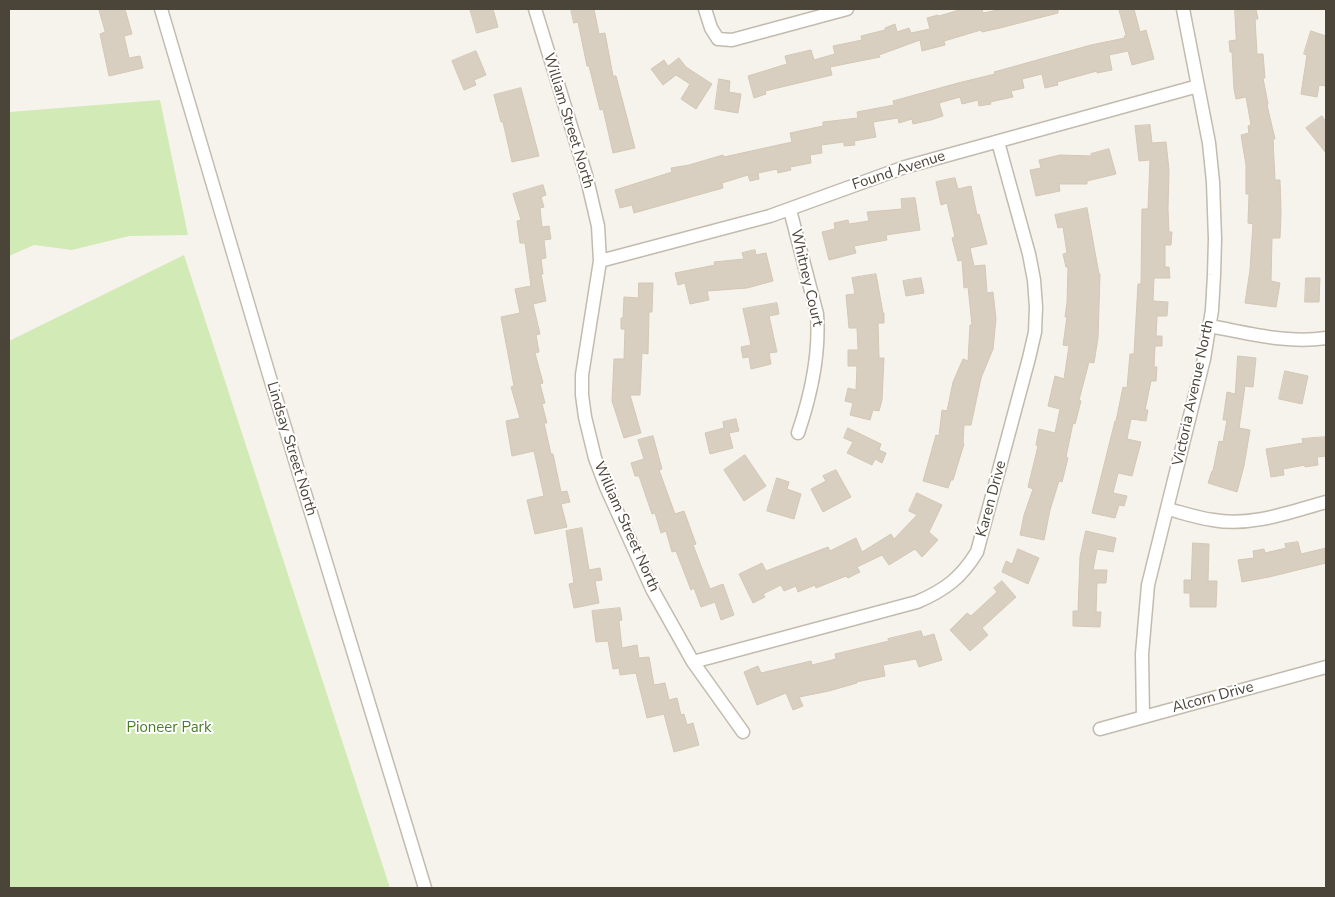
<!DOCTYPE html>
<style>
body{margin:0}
#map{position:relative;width:1335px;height:897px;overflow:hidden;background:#f6f3ec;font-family:"Nunito Sans",sans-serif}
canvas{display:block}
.frame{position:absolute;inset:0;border:10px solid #4b4439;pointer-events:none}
</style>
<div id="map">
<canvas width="1335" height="897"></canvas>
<div class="frame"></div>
</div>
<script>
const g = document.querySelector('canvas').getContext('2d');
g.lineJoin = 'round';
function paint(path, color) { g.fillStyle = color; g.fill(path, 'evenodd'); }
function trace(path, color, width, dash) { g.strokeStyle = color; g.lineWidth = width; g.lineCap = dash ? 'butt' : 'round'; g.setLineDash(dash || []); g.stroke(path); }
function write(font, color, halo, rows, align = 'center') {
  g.font = font + ' "Nunito Sans",sans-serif'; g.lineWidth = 4; g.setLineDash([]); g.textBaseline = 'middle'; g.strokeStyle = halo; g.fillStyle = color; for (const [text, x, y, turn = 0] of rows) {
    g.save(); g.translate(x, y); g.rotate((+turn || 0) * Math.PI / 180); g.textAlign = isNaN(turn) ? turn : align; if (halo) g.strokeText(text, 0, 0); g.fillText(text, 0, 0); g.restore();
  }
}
paint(new Path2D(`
 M160 100 188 235 129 236 72 250 34 245 9 256V112Z
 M184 255 390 888H9V341Z`), '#d2eab5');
const building = new Path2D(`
 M99 9H125L132 34 124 36 129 58 140 56 143 68 109 76 100 34 105 32Z
 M470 9H493L498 27 477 33Z
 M571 9H594L599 34 605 33 613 76H616L635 148 613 153 603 109 600 110 589 66H587L578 22 574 23Z
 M963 9H982L983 13 1003 9H1058V13L1000 28 982 32 981 30 944 41 945 45 922 51 920 40 879 55 880 57 830 67 832 75 765 91 766 94 754 98 748 76 787 64 785 56 811 50 814 60 835 54 833 46 862 40 861 36 885 30V28L895 24 897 32 909 28 911 33 930 29 927 18 938 15V16Z
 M1119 9H1134L1140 32 1146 30 1154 59 1132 65 1128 51 1109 55 1112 70 1097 73V71L1057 82 1058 85 1045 88 1042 74 1022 79 1024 88 1011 91 1013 97 990 102 991 104 979 106 978 100 962 104 960 97 939 103 943 116 931 120 913 124 912 119 899 123 898 118 873 122 876 137 854 141 855 145 844 146V142L821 145 822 153 810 155 811 163 790 167 791 170 778 173 777 169 758 173 759 179 750 181 748 175 722 183 723 188 634 213 632 205 620 208 615 190 672 172 671 168 689 165 723 155 724 157 792 142 790 133 823 126V122L858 118 857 112 894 105 893 101 958 83 995 74 994 72 1091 45 1125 38 1124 36H1126Z
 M1235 9H1256L1258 19H1255L1257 54H1263L1265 78H1263L1268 104 1267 105 1275 139H1273L1275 180H1280L1281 213 1280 238H1272L1271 281 1280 283 1276 307 1245 303 1250 270 1253 224 1248 223 1249 194H1246V165L1241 135 1249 133 1248 126 1251 125 1246 97 1236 99 1234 89 1232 52H1230L1229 41 1236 40Z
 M1311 31 1326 36V86L1319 85 1317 97 1301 94 1307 55 1304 54Z
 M476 51 486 75 474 80 476 85 464 90 452 61Z
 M679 58 686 67 712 84 696 109 681 99 690 84 676 75 663 85 651 69 664 60 668 66Z
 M719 79 730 81 729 92 741 94 738 113 715 109Z
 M521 88 539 156 512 162 503 122H501L494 95Z
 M1322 116 1326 122V153L1306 128Z
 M1150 125 1152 143 1166 142 1169 170 1168 209 1169 232H1172L1171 245H1165V267H1169L1170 278H1154L1153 301 1168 302 1167 316H1157L1156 336H1162V346H1155L1154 367H1157L1156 381H1151L1145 410H1148L1146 421 1131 419 1127 439 1141 442 1132 476 1118 473 1113 493 1127 496 1124 506 1119 505 1115 518 1092 513 1115 421H1116L1123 387 1127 388 1130 354H1134L1138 284H1141L1142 209H1148L1150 160 1139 161 1135 126Z
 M1109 149 1116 174 1087 181V184H1059L1060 191 1036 196 1030 170 1041 168 1039 160 1060 155 1092 156 1091 154Z
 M955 178 958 189 971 186 977 215 979 214 987 244 970 248 974 266 985 265 987 293 993 292 996 319 993 349 981 378 971 425H964L963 443 964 444 953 480H951L948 488 923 481 936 435 939 436 942 410 947 411 953 382 963 359 968 361 970 325H972L968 287 964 288 962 260 958 261 952 238 955 237 947 203 941 205 936 182Z
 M543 185 546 195 541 197 544 207 540 208 542 227 549 226 551 239 544 240 546 258 541 259 543 274H541L546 301 533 304 540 334 536 335 539 352 535 353 543 383 540 384 545 403 542 404 547 423H544L551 454H553L561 492 567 491 570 502 561 504 567 527 535 534 527 500 544 496 534 451 512 456 506 421 520 418 511 387 514 386 501 317 520 313 515 289 531 286 525 243H520L517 221 521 220 513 194Z
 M915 198 920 230 886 235 887 240 854 246 856 253 829 260 822 232 835 229 834 223 848 220 849 224 869 221 867 212 902 209 901 199Z
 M1087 208 1099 274H1100L1098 338 1094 363 1089 362 1079 400 1081 401 1075 424 1073 423 1066 457 1068 458 1062 482 1059 481 1050 510 1044 540 1020 535 1024 515 1033 489 1028 487 1038 446 1036 445 1039 429 1055 433 1060 409 1048 406 1055 376 1064 379 1069 346 1063 345 1067 317H1065L1067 303 1068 267H1066L1063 254 1067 253 1063 227 1058 228 1055 215Z
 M755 250 756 255 766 253 773 281 747 288 707 291 709 300 690 304 685 283 678 285 675 273 715 265 714 262 744 259 742 253Z
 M876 274 883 313H884V323H878L879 358H884L882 400 879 411 873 410 870 420 850 415 853 403 845 401 848 388 856 390 857 366H848V350H858L857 328H849L846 295 855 294 852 278Z
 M921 278 924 293 906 296 903 281Z
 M1306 278H1320L1319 302H1305Z
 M639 283H653L652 312H649L648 354 642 353 640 395H630L641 433 624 438 612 401 614 359H624L625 329H621V318H623L624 297 638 298Z
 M777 303 779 314 769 316 777 352 769 353 771 364 751 369 749 357 743 358 741 347 751 345 743 309Z
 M1238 356 1256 358 1253 387 1245 386 1239 428 1250 430 1244 466 1237 492 1208 483 1212 471H1213L1219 441 1223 442 1227 420H1223L1227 392 1235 394Z
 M1285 371 1308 376 1302 404 1279 399Z
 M736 419 739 431 729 433 733 448 710 454 705 433 724 428 723 422Z
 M848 428 881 444 879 450 886 453 882 463 875 459 872 465 847 453 853 442 844 438Z
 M653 436 662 469 659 470 675 514 684 511 696 544 693 545 710 589 723 584 734 615 721 620 715 602 701 607 694 588 691 590 676 551 672 552 666 531 661 533 655 513 652 514 639 476H635L631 463 644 459 638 440Z
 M1326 437V456L1317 457 1318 465 1305 467V465L1283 469 1284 475 1271 477 1266 449 1303 443 1302 439Z
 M745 455 766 486 744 501 724 470Z
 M836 470 851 497 823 512 811 489 826 481 823 476Z
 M777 478 789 482 787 489 801 494 794 519 767 511Z
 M917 493 942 505 929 532 938 540 922 557 915 549 889 565 882 555 857 567 860 572 848 578 846 576 816 588 815 585 798 592 796 586 784 591 781 585 763 594 765 597 753 603 739 574 762 563 766 571 828 547 830 551 856 538 862 552 891 534 894 539 917 515 909 511Z
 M582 528 589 570 600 568 602 580 595 581 599 603 574 608 569 584 574 583 566 531Z
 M1086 531 1116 538 1113 552 1097 549 1093 570H1107L1106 583H1097L1096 612H1101L1100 627 1073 626V611H1078L1080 557Z
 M1298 542 1301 554 1326 548V563L1269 577 1242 582 1238 560 1254 558 1253 551 1264 549 1265 553 1286 548 1285 544Z
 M1193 543 1209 544 1208 581H1217L1216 607H1190V593H1184V580H1191Z
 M1018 549 1039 558 1028 584 1002 572 1006 561 1012 564Z
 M1002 581 1016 597 982 628 988 635 970 651 950 630 967 613 971 616 997 592 994 588Z
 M620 608 622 620 619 621 622 648 637 645 639 658 649 657 654 685 665 683 669 700 677 698 681 715 684 714 687 725 693 723 699 745 674 752 664 714 647 718 636 673 620 675 619 668 613 669 608 641 596 642 592 611Z
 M921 631 923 637 934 634 942 660 919 667 916 659 883 665 885 676 856 682 857 683 829 691 799 697 803 706 793 710 786 693 757 705 744 672 758 666 761 673 811 661 812 665 836 659 835 654 889 641 888 639Z`);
paint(building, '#d8cfc1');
trace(building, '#d3c7b4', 1);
const minor = new Path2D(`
 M161 9 270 378 425 888
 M535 9 586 175 598 226 600 261 582 375V395L585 417 595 458 606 487 652 589 693 662 743 732
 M705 9 711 28 718 39 732 40 847 9
 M790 210 817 314C820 354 811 395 798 433
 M600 261 770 216 905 167 1198 86
 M1210 326C1248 333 1287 344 1326 338
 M1168 509C1183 513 1198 518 1213 520 1251 527 1290 512 1326 502
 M693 662 917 602C945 590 961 578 977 552L1029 358 1035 332 1036 307 1034 280 1029 254 998 142
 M1143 717 1142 654 1148 585 1204 359 1212 310 1214 275 1215 239 1213 182 1209 143 1183 9
 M1100 729 1326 667`);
trace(minor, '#c2bbae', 15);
trace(minor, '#fff', 12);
write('15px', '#4b4439', '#fff', [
 ["William Street North",568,121,73],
 ["Found Avenue",899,171,-18],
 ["Whitney Court",806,278,77],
 ["Victoria Avenue North",1194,393,-78],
 ["Lindsay Street North",291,449,73],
 ["Karen Drive",992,499,-75],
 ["William Street North",626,527,66],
 ["Alcorn Drive",1213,698,-15]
]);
write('15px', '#4a7f2a', '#fff', [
 ["Pioneer Park",169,728]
]);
</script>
